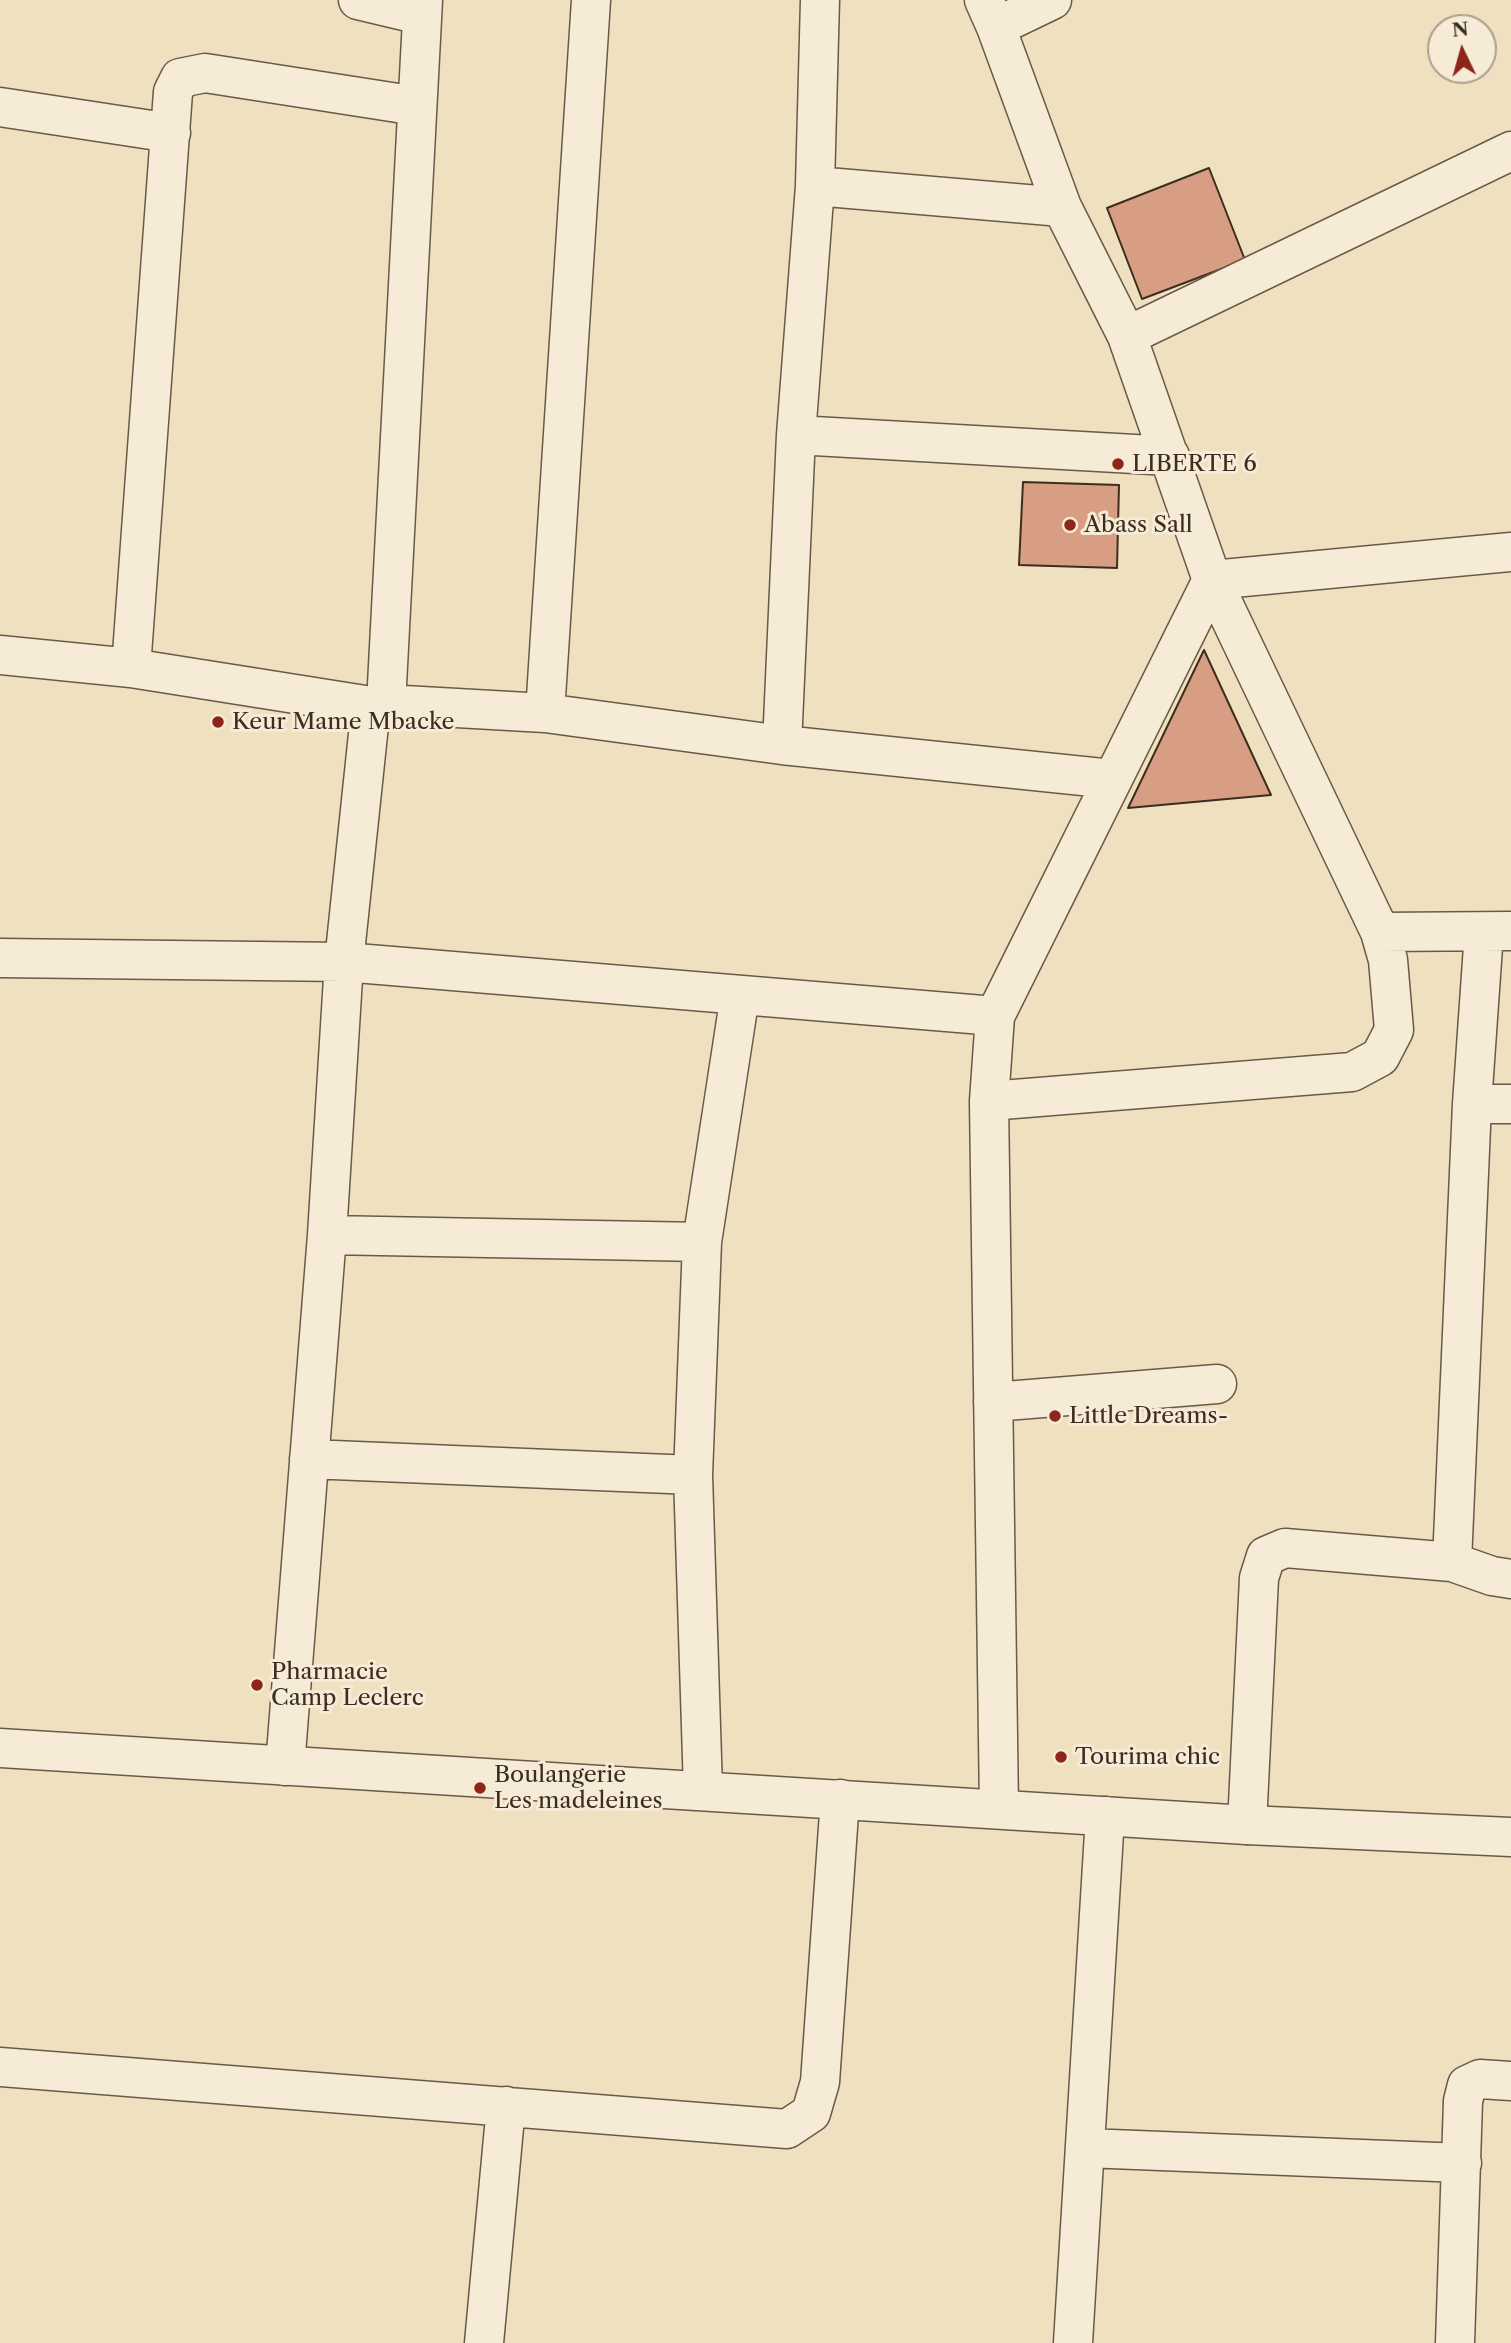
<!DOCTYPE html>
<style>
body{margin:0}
#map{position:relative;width:1511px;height:2343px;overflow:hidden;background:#efe0c0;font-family:"Libre Caslon Text",serif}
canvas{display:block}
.north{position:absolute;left:1427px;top:14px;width:70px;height:70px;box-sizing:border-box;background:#f5ebd6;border:2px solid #ab9f8d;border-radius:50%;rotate:355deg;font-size:19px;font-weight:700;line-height:28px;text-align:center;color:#3c2d20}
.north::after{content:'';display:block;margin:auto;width:24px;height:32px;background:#8f2418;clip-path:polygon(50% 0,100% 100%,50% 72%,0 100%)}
</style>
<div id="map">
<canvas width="1511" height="2343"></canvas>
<div class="north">N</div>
</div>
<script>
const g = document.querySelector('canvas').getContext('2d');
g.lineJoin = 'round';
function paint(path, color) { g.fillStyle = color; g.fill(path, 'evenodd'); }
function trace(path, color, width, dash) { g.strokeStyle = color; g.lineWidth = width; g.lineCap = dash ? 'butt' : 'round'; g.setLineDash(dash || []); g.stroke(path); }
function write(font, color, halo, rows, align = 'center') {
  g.font = font + ' "Libre Caslon Text",serif'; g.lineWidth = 6; g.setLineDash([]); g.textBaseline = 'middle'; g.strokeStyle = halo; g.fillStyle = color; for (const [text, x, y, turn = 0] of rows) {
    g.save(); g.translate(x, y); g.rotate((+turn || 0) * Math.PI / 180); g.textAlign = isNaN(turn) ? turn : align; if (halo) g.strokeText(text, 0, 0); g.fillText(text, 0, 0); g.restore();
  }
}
const building = new Path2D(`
 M1209 168 1245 260 1142 299 1107 208Z
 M1023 482 1119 485 1117 568 1019 565Z
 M1204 650 1271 795 1128 808Z`);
paint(building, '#d79e83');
trace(building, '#3c2d20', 2);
const minor = new Path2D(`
 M358 0 421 15
 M984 0 996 27 1062 207 1127 336 1212 580 1380 932 1511 931
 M996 27 1052 0
 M0 107 171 133
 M815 186 1062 207
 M1127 336 1511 151
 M796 435 1170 456
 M1212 580 1511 552
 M0 655 131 668 371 706 386 704 545 713 782 745 1112 779
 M131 668 173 92 180 78 205 73 417 106
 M386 704 423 0
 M545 713 591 0
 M782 745 796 435 815 186 820 0
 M0 958 344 962 995 1016
 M989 1101 1352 1072 1380 1057 1394 1030 1388 960 1380 932
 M1472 1104H1511
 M327 1235 702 1242
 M993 1402 1217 1384
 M309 1459 693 1475
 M1452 1562 1492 1576 1511 1579
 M285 1766 327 1235 344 962 371 706
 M703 1790 693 1475 702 1242 740 995
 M999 1808 989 1101 995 1016 1212 580
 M1247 1825 1259 1578 1266 1556 1285 1548 1452 1562 1472 1104 1484 932
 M0 2067 787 2129 811 2113 820 2082 840 1799
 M1086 2148 1462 2163
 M484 2343 506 2106
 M1073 2343 1105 1816
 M1455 2343 1463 2101 1467 2085 1480 2079 1511 2081`);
const tertiary = new Path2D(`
 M0 1748 1247 1825 1511 1837`);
trace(minor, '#695a48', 41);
trace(tertiary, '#695a48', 41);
trace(minor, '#f5ebd6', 38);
trace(tertiary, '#f5ebd6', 38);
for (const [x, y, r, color] of [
 [1118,464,7,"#8f2418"],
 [1070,525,7,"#8f2418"],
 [218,722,7,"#8f2418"],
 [1055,1416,7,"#8f2418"],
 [257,1685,7,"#8f2418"],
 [1061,1757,7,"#8f2418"],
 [480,1788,7,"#8f2418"]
]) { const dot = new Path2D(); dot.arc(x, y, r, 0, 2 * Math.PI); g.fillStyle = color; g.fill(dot); trace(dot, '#f5ebd6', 2.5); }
write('23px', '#3c2d20', '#f5ebd6', [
 ["LIBERTE 6",1132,464],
 ["Abass Sall",1084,525],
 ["Keur Mame Mbacke",232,722],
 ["Little Dreams-",1069,1416],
 ["Pharmacie",271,1672],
 ["Camp Leclerc",271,1698],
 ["Tourima chic",1075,1757],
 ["Boulangerie",494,1775],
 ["Les madeleines",494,1801]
], 'left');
</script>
